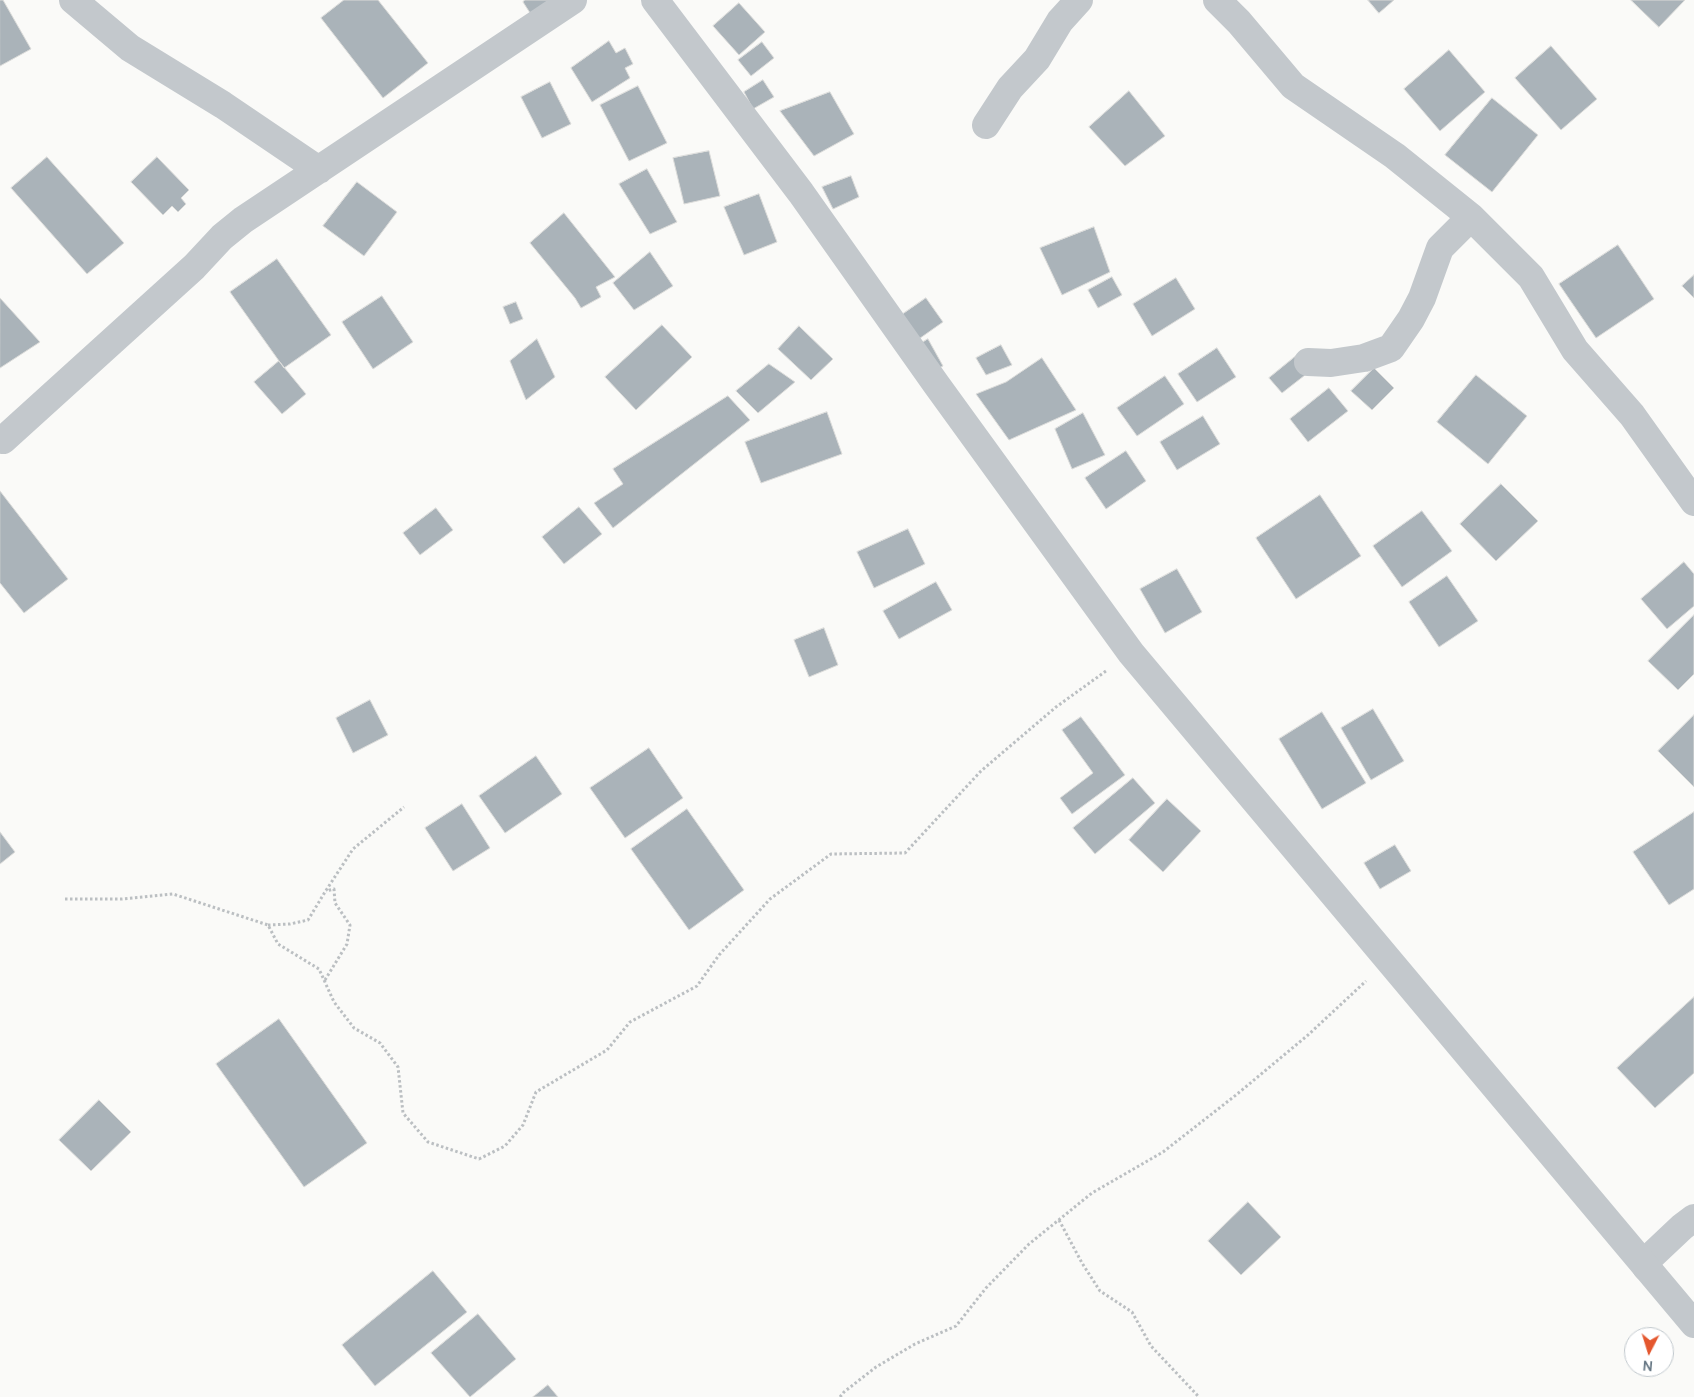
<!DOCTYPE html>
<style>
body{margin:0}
#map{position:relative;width:1694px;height:1397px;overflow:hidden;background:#fafaf8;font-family:Manrope,sans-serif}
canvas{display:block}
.north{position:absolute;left:1624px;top:1327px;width:50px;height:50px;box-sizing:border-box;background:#fff;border:1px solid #c1c8cd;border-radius:50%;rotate:185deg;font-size:14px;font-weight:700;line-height:20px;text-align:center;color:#657683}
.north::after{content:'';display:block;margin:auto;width:18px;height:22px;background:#e4572e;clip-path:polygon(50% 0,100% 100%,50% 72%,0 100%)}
</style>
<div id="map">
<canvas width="1694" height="1397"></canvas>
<div class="north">N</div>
</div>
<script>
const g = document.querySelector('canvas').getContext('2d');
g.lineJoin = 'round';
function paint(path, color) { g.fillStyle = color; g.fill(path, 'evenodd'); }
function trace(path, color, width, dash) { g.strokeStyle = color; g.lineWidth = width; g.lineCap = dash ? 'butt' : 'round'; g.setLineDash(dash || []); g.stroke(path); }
const building = new Path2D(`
 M0 0H3L31 49 0 66Z
 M344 0H378L428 63 383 98 321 18Z
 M525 0H557L532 16 523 2Z
 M1368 0H1394L1379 13Z
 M1631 0H1685L1659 27Z
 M739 3 765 32 739 55 713 26Z
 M609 41 616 53 625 48 633 64 625 68 630 78 592 102 571 68Z
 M762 42 774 58 751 76 738 60Z
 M1551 46 1597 99 1561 130 1515 78Z
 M1449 50 1485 92 1440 131 1404 89Z
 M763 80 774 97 753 109 744 92Z
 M550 82 571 124 542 138 521 97Z
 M638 86 667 143 629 161 600 105Z
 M1129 91 1165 136 1125 166 1089 127Z
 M830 92 854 134 814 156 780 111Z
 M1492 98 1538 135 1492 192 1445 155Z
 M709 151 720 196 684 204 673 158Z
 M47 157 124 243 87 274 11 188Z
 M157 157 189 190 181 198 186 204 178 212 172 206 163 215 131 182Z
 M647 169 677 222 650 234 619 184Z
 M851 176 859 197 833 209 822 187Z
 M357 182 397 212 364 256 323 226Z
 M759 194 777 242 744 255 724 207Z
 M564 213 615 277 596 287 601 297 581 308 575 298 530 243Z
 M1094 227 1110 272 1062 295 1040 248Z
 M1618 245 1654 299 1596 338 1559 284Z
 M650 252 673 286 634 310 613 283Z
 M277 259 331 335 284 368 230 292Z
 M1694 275V298L1682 286Z
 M1112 277 1122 295 1098 308 1088 290Z
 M1176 278 1195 309 1152 336 1133 304Z
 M382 296 413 342 373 369 342 322Z
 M0 298 40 342 0 368Z
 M926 298 943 322 916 341 900 316Z
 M516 302 523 319 510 324 503 307Z
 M662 325 692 357 636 410 605 377Z
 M799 326 833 359 811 380 778 349Z
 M537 339 555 377 526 400 510 361Z
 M928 339 943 366 929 373 915 347Z
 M1001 345 1012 365 986 375 976 358Z
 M1217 348 1236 377 1197 402 1178 374Z
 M1296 356 1309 372 1282 393 1269 378Z
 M1042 358 1076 410 1009 440 976 394 1006 382Z
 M279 361 306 394 282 414 254 382Z
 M769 364 795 382 758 413 736 391Z
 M1374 368 1394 388 1372 410 1351 391Z
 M1476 375 1527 416 1488 464 1437 422Z
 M1165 376 1184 404 1137 436 1117 408Z
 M1329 388 1348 411 1308 442 1290 419Z
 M728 396 750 420 613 528 594 503 623 484 613 469Z
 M827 412 842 454 761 483 745 442Z
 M1083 413 1105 455 1072 469 1055 429Z
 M1203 416 1220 444 1177 470 1160 442Z
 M1126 451 1146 481 1106 509 1085 478Z
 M1501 484 1538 521 1496 561 1460 524Z
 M0 491 68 579 24 613 0 583Z
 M1320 495 1361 556 1296 599 1256 538Z
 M579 507 602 534 564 564 542 537Z
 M436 508 453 530 420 555 403 533Z
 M1422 511 1452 551 1402 587 1373 546Z
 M908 529 925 564 874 588 857 552Z
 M1684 562 1694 574V606L1667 629 1641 599Z
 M1177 569 1202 612 1165 633 1140 589Z
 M1447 576 1478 621 1439 647 1409 602Z
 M936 582 952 610 899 639 883 611Z
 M1694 615V674L1678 690 1648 661Z
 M824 628 838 665 809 677 794 640Z
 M370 700 388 735 353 753 336 718Z
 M1373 709 1404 761 1371 780 1341 728Z
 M1322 712 1366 783 1322 809 1279 739Z
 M1694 715V787L1658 751Z
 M1081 717 1125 775 1072 814 1060 798 1093 773 1062 730Z
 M649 748 683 798 625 838 590 788Z
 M536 756 562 794 505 833 479 796Z
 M1133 778 1155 803 1095 854 1073 828Z
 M1167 799 1201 831 1163 872 1129 840Z
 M462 804 490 848 453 871 425 828Z
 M687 809 744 890 689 930 631 849Z
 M1694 812V889L1669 905 1633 852Z
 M0 832 15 852 0 864Z
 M1395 845 1411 871 1380 889 1364 863Z
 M1694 997V1073L1655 1108 1617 1068Z
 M279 1019 367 1143 304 1187 216 1064Z
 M99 1100 131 1132 91 1171 59 1140Z
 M1248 1202 1281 1237 1241 1275 1208 1241Z
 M433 1271 467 1312 375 1386 342 1345Z
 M478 1314 516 1359 470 1397 431 1353Z
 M548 1385 558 1397H533Z`);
paint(building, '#aab3b9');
trace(building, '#dcdcda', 1);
trace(new Path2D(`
 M65 899H122L173 894 268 925 278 944 319 969 334 1002 354 1028 380 1043 398 1067 403 1113 428 1142 479 1159 505 1146 523 1125 536 1092 607 1050 630 1022 697 986 719 955 770 899 831 854 905 853 981 771 1056 707 1106 671
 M268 925 290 924 308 920 325 892 353 849 404 807
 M325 980 347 944 350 925 335 903 334 889 326 891
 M1059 1220 1082 1263 1100 1291 1132 1312 1151 1346 1199 1397
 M840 1397 844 1392 876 1367 915 1344 956 1326 986 1288 1029 1244 1092 1193 1163 1152 1236 1095 1308 1035 1366 981`), '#bbbfc2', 3, [2.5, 2.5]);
trace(new Path2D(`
 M73 0 130 48 223 105 319 170
 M1217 0 1239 22 1293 86 1395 156 1471 217 1531 277 1575 350 1632 415 1694 502
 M986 125 1010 88 1037 59 1060 21 1079 0
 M1308 362 1331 363 1364 358 1391 348 1411 319 1422 298 1440 248 1471 217
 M3 440 194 267 222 237 243 220 573 0
 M1646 1267 1647 1260 1682 1227 1694 1218`), '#c3c8cc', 28);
trace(new Path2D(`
 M655 0 801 193 936 384 1131 653 1694 1324`), '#c3c8cc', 28);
</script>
